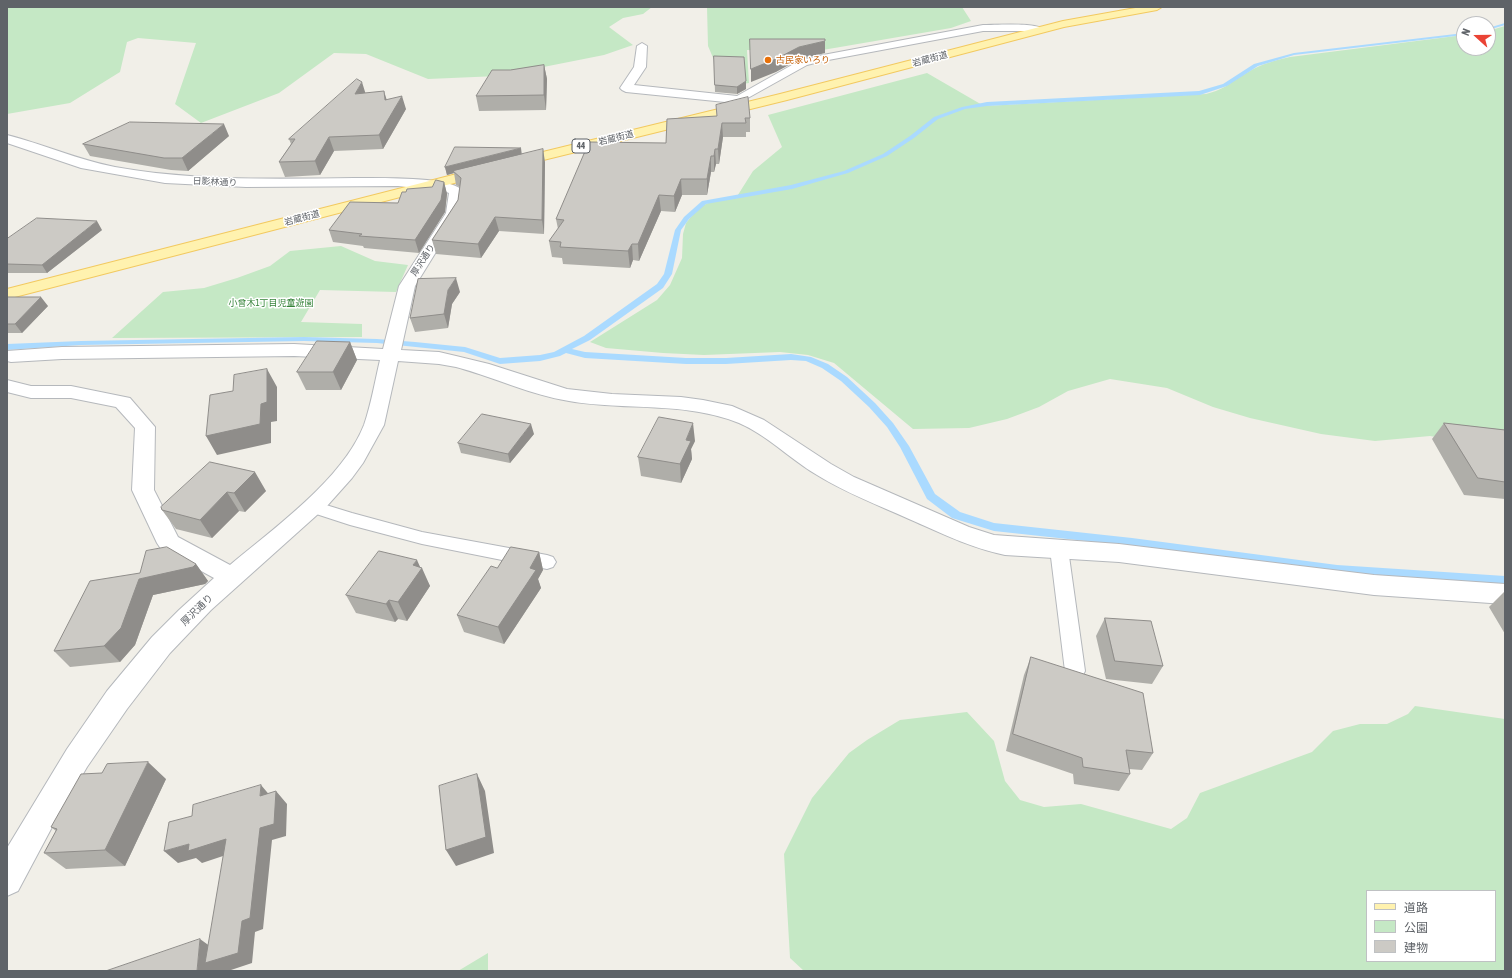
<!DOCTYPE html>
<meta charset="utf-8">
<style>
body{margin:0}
#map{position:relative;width:1512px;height:978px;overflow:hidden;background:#f1efe8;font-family:"Asap Condensed","Noto Sans JP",sans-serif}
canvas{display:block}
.frame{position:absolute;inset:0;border:8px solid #5f6368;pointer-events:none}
.legend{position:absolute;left:1366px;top:890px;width:130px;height:72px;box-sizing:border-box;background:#fff;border:1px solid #bfc1c3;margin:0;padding:5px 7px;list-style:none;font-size:12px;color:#5f6368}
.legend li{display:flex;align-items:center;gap:8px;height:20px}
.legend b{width:20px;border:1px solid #bfc1c3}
.north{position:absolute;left:1456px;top:16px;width:40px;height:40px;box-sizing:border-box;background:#fff;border:1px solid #bfc1c3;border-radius:50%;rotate:291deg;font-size:11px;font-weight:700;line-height:16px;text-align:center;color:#5f6368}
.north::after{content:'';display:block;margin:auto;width:14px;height:18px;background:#ea4335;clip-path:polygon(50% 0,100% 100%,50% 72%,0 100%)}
</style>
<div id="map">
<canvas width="1512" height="978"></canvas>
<div class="frame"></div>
<ul class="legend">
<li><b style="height:5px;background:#fff2af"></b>道路</li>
<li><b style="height:11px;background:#c5e8c5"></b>公園</li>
<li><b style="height:11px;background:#cccac5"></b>建物</li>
</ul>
<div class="north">N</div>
</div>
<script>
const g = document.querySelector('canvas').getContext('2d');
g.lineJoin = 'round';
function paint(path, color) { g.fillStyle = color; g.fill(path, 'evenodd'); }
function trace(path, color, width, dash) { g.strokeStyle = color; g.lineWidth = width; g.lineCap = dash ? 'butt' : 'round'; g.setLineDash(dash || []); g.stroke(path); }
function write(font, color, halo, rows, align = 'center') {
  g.font = font + ' "Asap Condensed","Noto Sans JP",sans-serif'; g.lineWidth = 3; g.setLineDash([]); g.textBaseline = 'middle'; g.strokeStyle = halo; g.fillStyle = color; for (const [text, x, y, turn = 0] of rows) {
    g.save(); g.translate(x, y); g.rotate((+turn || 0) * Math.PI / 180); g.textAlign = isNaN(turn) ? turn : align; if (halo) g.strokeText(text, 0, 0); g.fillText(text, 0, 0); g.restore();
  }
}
paint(new Path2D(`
 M7 7H652L643 14 623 18 609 27 633 45 604 55 498 76 428 79 366 54 334 53 279 93 201 123 175 104 196 43 138 38 127 42 120 72 70 103 7 114Z
 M707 7H962L971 21 951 28 811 52 747 50 749 83 736 85 723 81 708 46Z
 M1505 26V449L1430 436 1375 441 1321 434 1250 418 1213 407 1167 388 1110 379 1068 391 1039 407 1007 419 969 428 913 429 834 363 808 355 780 352 704 355 663 353 606 348 590 342 657 300 670 285 682 258 683 234 686 223 694 213 702 206 710 202 736 198 753 171 782 147 768 115 927 73 984 106 1206 94C1226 89 1232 81 1248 72 1261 64 1276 60 1290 57L1464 35V48H1488V31Z
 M341 246 375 261 408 265 396 292 320 290 301 322 362 324V337L112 338 163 292 204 288 237 278 270 266 290 251Z
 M1415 706 1505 719V971H804L790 958 784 854 812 798 849 753 867 740 900 720 967 712 994 741 1005 781 1020 800 1044 807 1081 804 1171 829 1187 818 1200 793 1312 752 1333 731 1360 724H1387L1408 714ZM1367 891H1495V961H1367Z
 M488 953V971H458Z`), '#c5e8c5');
paint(new Path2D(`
 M1505 23V25L1488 30V28Z
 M1464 33V35L1294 55 1258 66 1227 86 1200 95 987 106 965 109 938 119 914 138 887 156 848 173 792 189 706 204 689 219 681 230 672 274 663 288 590 340 572 349 585 352 686 358H726L791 354 811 357 828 364 847 377 875 403 893 423 909 446 935 494 960 512 994 523 1132 538 1337 565 1505 576V584L1337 573 1132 546 994 531 952 518 927 499 900 447 887 427 869 407 841 381 822 368 806 361 791 360 726 364H686L585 358 566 353 560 356 540 361 500 364 464 352 377 343 304 341 81 345 7 350V344L81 341 304 337 377 339 415 342 465 347 500 358 540 355 554 352 584 336 657 284 664 274 675 230 684 217 702 201 791 185 844 171 883 154 910 136 934 117 962 107 987 102 1199 91 1223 84 1254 64 1294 53Z`), '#aadaff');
const lane = new Path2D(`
 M313 501 352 513 422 532 547 555 553 557 556 562 553 567 547 569 422 544 350 525 307 511 305 507 307 503Z
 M1059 543 1065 544 1068 549 1085 671 1082 677 1075 679 1068 677 1065 671 1050 549 1053 544Z`);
const street = new Path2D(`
 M983 25C995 25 1038 22 1045 30L1040 33 1024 31H983L823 61 807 65 746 99 749 107 747 110H739L735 103 626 92 622 90 620 88 634 67 637 46 642 43 647 46 646 67 634 85 737 96 799 61 823 55Z
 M7 135C43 144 78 160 115 167 193 181 274 179 354 178 373 178 453 176 463 191L460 213 415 286 401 350 439 352 456 356 489 364 567 389 612 394 681 397 703 400 732 406 764 420 831 464 854 477 969 527 994 535 1119 544 1374 575 1505 584V604L1374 595 1119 562 1005 555C971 548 941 533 909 519 878 505 846 493 817 475 790 459 767 435 739 423 685 401 625 411 569 401 530 395 494 377 456 367L439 364 398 361 384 425 363 463 352 478 327 506 211 610 170 653 127 709 87 767 51 829 18 891 7 896V848L67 749 107 691 152 637 179 610 214 578 161 549 157 543 132 490 135 428 116 407 71 398H31L7 392V380L31 386H71L130 398 155 427 154 490 178 537 230 565C273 529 343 479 364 425 371 405 375 381 380 360L294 356 62 359 11 362 7 361V351L62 347 294 344 383 349 399 286 446 213 449 193 444 191 398 186 246 187 165 183 81 168 7 143Z`);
const primary = new Path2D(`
 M1141 7H1162L1157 10 1064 27 787 100 515 167 510 166 508 163 510 160 780 94 1063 21Z
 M484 167 489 168 491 171 489 174 7 299V289Z`);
trace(lane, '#b5b8bc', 2);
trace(street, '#b5b8bc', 2);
trace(primary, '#f2c960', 2);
paint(lane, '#fff');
paint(street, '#fff');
paint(primary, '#fff2af');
paint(new Path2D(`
 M714 56 746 89 737 94 715 92Z
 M544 65 547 79 546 110 479 111 476 96 510 70Z
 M365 93 387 100 406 109 383 149 334 151 320 175 285 177 279 162 291 144 289 139Z
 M750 118V132H746V137H723L719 164H716L714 172H711L707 195H682L675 212 661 211 639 261 633 260 630 268 563 264 562 258 552 257 549 241 558 229 556 219 666 143 667 119Z
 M229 136 188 171 171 170 90 156 83 144Z
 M522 154 545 162 544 234 499 231 481 258 436 254 432 240 458 200 460 187 456 185 454 173 447 175 445 167Z
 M444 182 447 194 445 212 419 253 364 248 363 246 333 242 329 230 398 203 406 192 432 187Z
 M102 230 47 273H7V239Z
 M460 292 452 304 448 328 415 332 410 318Z
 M7 297 48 306 22 333H7Z
 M350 342 357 360 341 390H306L297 372Z
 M1444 423 1505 430V499L1464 495 1432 439Z
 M534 434 510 463 461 453 458 443Z
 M695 441 691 449 692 459 681 483 641 476 638 457Z
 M210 462 266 491 245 512 239 511 212 538 176 529 162 510Z
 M539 552 543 570 538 579 541 588 504 644 464 632 457 615Z
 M196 564 208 581 205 584 153 595 135 645 120 662 70 667 54 651Z
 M420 567 430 586 407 621 398 619 395 622 356 613 346 595Z
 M1505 591V634L1489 607Z
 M1105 618 1163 666 1152 684 1106 679 1096 636Z
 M1031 657 1153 753 1142 770 1129 769 1130 774 1119 791 1074 784 1073 774 1006 751 1024 675Z
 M102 773 166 779 125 866 66 869 44 853 56 831 51 827Z`), '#afaea9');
paint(new Path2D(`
 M825 41V53L798 60 776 72 751 82V69L799 47Z
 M544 65 547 79 546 110 544 95Z
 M746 81V89L737 94V87Z
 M362 82 366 95 355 94Z
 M384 91 388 104 385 100Z
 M402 96 406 109 383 149 379 135Z
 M722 123 723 137 719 164 718 149Z
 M224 124 229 136 188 171 182 158Z
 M329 137 334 151 320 175 315 161Z
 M521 148 522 156 453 171 454 173 447 175 445 167Z
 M543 149 545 162 544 234 542 220Z
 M715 149 716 164 714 172V156Z
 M711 156V172L707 195V179Z
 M681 179 682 195 675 212 674 196Z
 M444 182 447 194 445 212 419 253 415 240Z
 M659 195 661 211 639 261 638 244Z
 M495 217 499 231 481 258 478 244Z
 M97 221 102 230 47 273 42 265Z
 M632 244 633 260 630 268 628 251Z
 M456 278 460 292 452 304 448 328 444 314 448 290Z
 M41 297 48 306 22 333 15 324Z
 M350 342 357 360 341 390 333 372Z
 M267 369 277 387V421L271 422V443L217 455 206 436 261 404Z
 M693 423 695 441 691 449 692 459 681 483 680 464 686 440Z
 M531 424 534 434 510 463 508 454Z
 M255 472 266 491 245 512 234 493Z
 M227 492 239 511 212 538 200 520Z
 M539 552 543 570 538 579 541 588 504 644 498 627Z
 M417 560 421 569 422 568 430 586 407 621 398 602 413 565Z
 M196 564 208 581 205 584 153 595 135 645 120 662 104 646 139 579Z
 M389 600 398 619 395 622 386 604Z
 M148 762 166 779 125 866 105 850Z
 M477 774 485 791 494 853 456 866 446 850Z
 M261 785 272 798 260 796Z
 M276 791 287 804 286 836 272 840 263 929 255 932 252 963 228 971H197L200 939 218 952 242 921 260 828Z
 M226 839 238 851 202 863 196 858 178 863 164 851 189 844Z`), '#8f8d8a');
const building = new Path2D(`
 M750 39H825V41L799 47 776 59 751 69Z
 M714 56 744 57 746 81 737 87 715 85Z
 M544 65V95L476 96 492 70H510Z
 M357 79 362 82 355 94 384 91 385 100 402 96 379 135 329 137 315 161 279 162 295 139H289Z
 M748 97 750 118H745L746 123H722L718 149H715L714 156H711L707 179H681L674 196 659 195 638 244H632L628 251 560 247 561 242 549 241 564 220 556 219 589 142 666 143 667 119 717 116 716 105Z
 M130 122 224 124 182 158H164L83 144Z
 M455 147 521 148 445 167Z
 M543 149 542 220 495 217 478 244 432 240 458 200 461 178 453 171Z
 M436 180 444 182 441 200 415 240 359 236 362 234 329 230 350 202 398 203 402 192H406L407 189 432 187Z
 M37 218 97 221 42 265 7 264V239Z
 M456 278 448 290 444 314 410 318 418 279Z
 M7 297H41L15 324H7Z
 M317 341 350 342 333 372H297Z
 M267 369V402L261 404 260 424 206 436 210 395 233 391 234 375Z
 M482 414 531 424 508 454 458 443Z
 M659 417 693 423 686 440 691 441 680 464 638 457Z
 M1444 423 1505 430V482L1478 478Z
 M210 462 255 472 234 493 227 492 200 520 162 510 161 507Z
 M167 547 196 564 193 567 139 579 121 628 104 646 54 651 90 581 140 573 146 551Z
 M511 547 539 552 530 568 536 570 498 627 457 615 491 566 497 568Z
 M379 551 417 560 413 565 422 568 398 602 389 600 386 604 346 595Z
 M1105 618 1151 621 1163 666 1115 661Z
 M1031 657 1143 693 1153 753 1126 750 1130 774 1083 767 1082 758 1013 734Z
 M148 762 105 850 44 853 57 829 51 827 81 774 102 773 107 764Z
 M477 774 486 837 446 850 439 786Z
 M261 785 260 796 276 791 274 824 260 828 250 918 242 921 238 953 205 963 226 839 188 851 189 844 164 851 169 822 192 816 193 805Z
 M200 939 197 971H106Z`);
paint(building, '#cccac5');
trace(building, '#8f8d8a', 1);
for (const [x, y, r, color] of [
 [768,60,4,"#e8710a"]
]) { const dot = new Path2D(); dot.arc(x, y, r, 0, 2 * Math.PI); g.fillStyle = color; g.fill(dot); trace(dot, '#fff', 1.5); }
write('9px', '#5f6368', '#fff', [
 ["岩蔵街道",930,59,-15],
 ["岩蔵街道",616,138,-14],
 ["日影林通り",215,182,3],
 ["岩蔵街道",302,218,-15],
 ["厚沢通り",423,260,-57]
]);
write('9px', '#c56008', '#fff', [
 ["古民家いろり",776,60]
], 'left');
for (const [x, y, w] of [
 [581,146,18]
]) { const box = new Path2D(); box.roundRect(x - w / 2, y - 7, w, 14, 3); g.fillStyle = '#fff'; g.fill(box); trace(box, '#5f6368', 1); }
write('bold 9px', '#5f6368', null, [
 ["44",581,146]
]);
write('9px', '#348238', '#fff', [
 ["小曾木1丁目児童遊園",271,303]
]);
write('10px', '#5f6368', '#fff', [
 ["厚沢通り",197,610,-44]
]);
</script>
